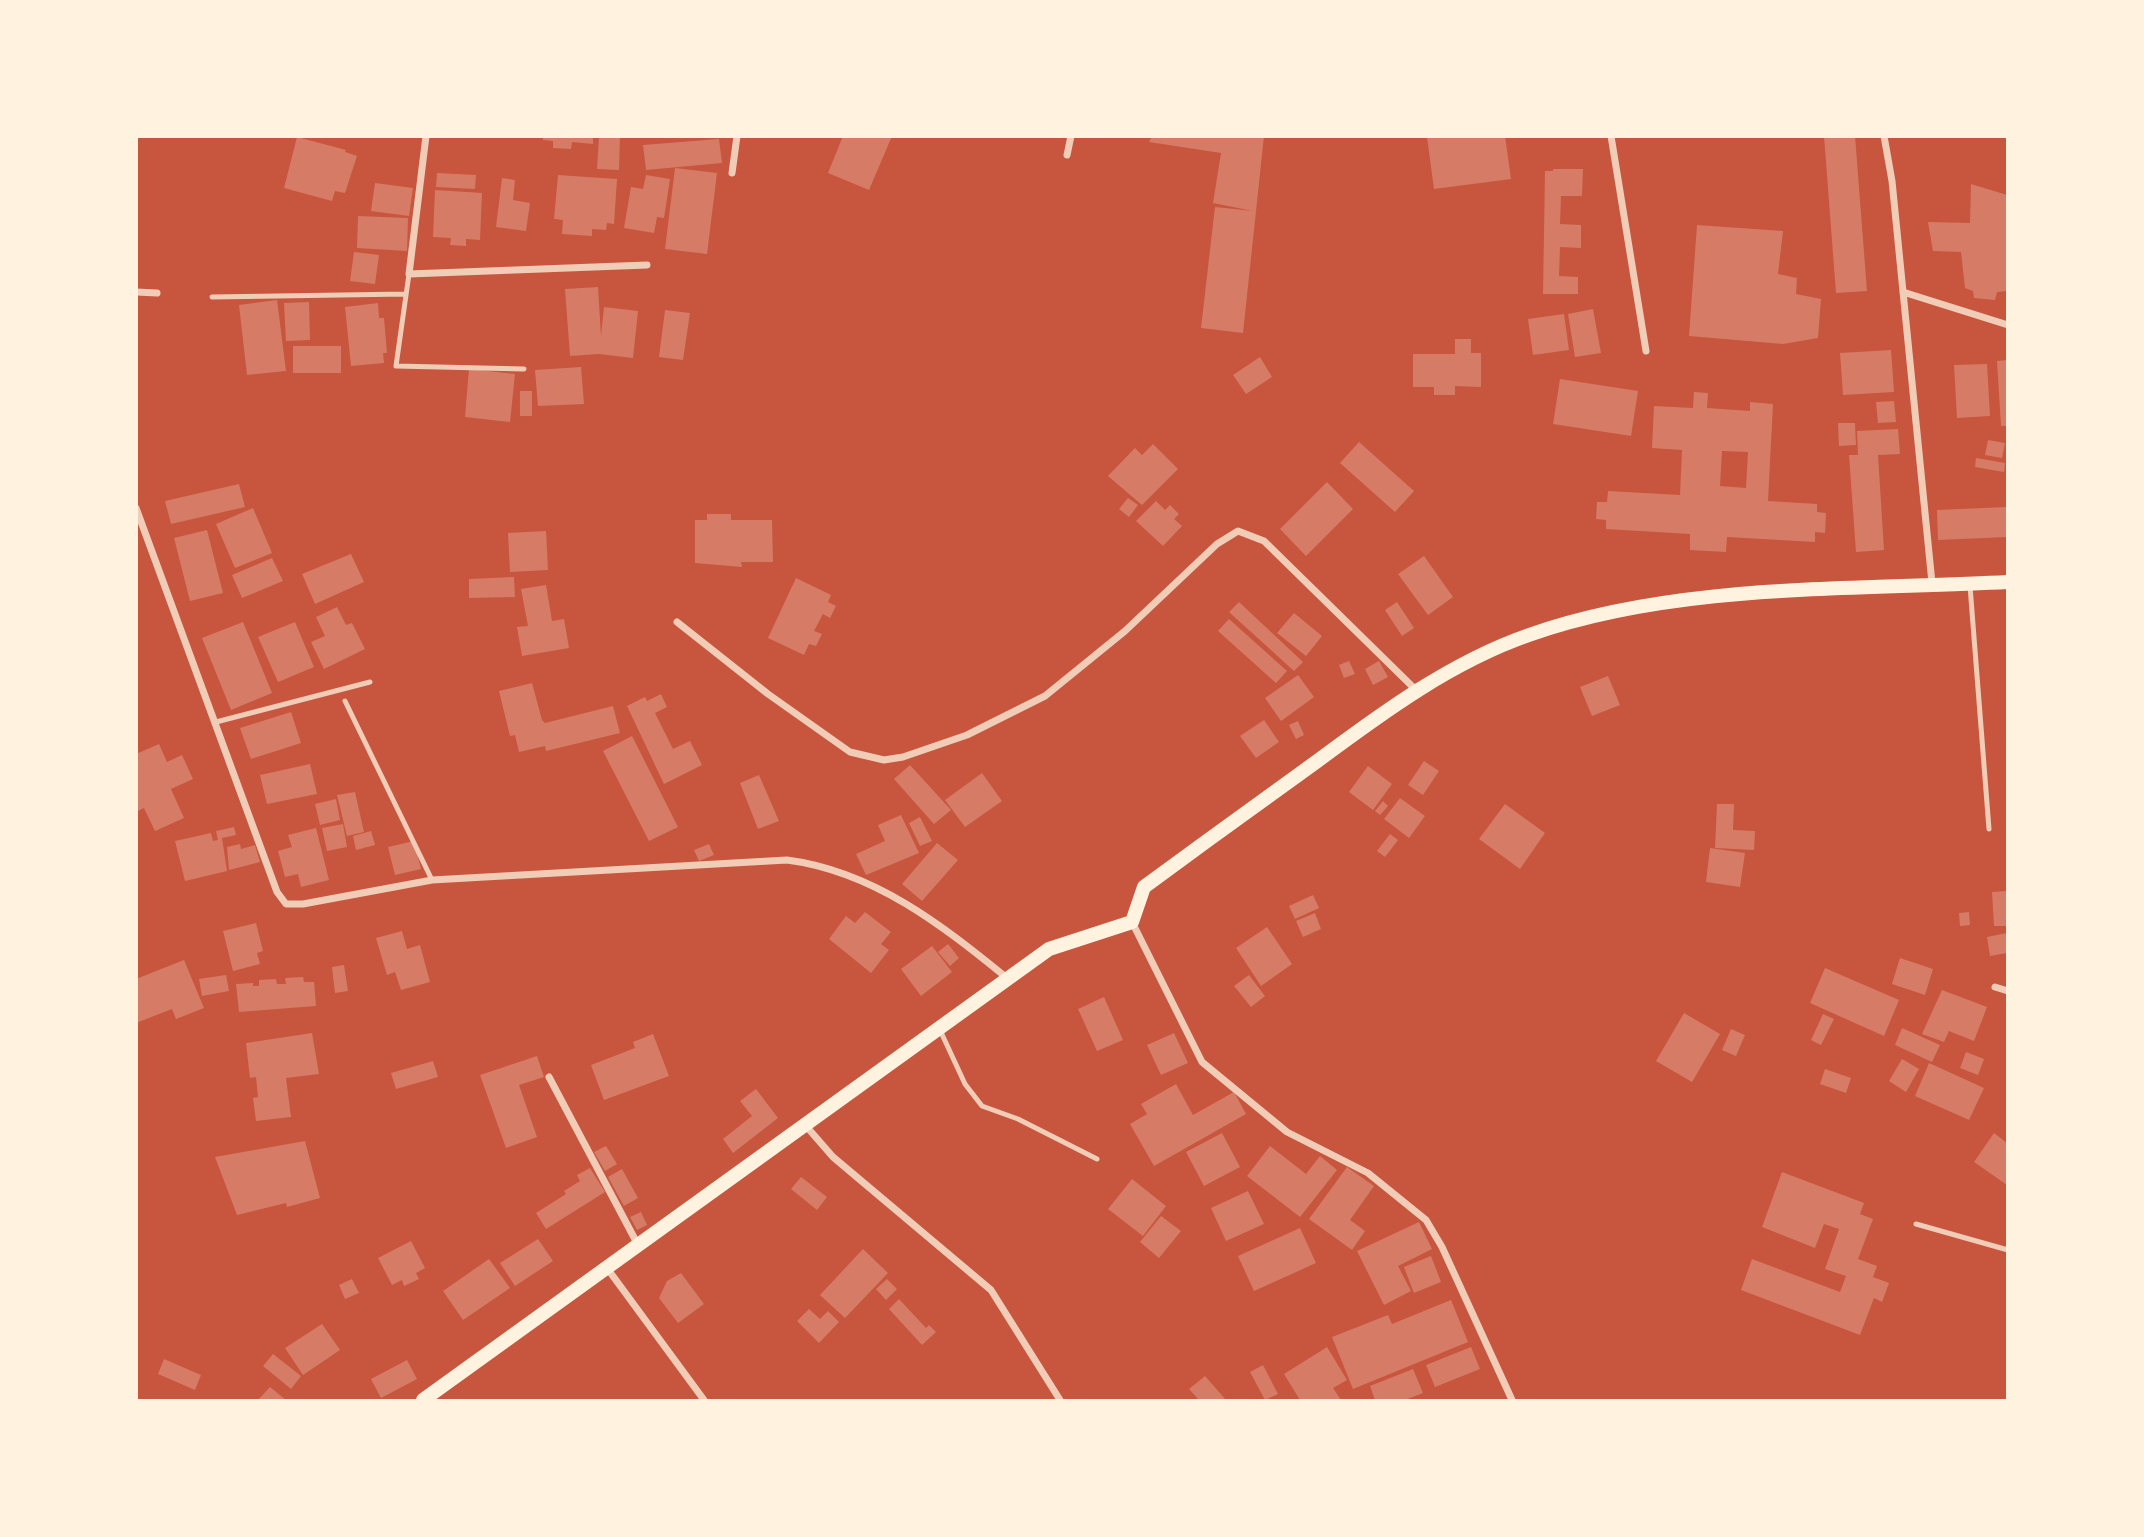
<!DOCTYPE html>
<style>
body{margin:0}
#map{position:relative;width:2144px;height:1537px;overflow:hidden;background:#c8553d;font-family:"DejaVu Sans",sans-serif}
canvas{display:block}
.frame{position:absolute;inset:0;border:138px solid #fff3e0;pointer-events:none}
</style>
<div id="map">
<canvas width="2144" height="1537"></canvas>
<div class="frame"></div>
</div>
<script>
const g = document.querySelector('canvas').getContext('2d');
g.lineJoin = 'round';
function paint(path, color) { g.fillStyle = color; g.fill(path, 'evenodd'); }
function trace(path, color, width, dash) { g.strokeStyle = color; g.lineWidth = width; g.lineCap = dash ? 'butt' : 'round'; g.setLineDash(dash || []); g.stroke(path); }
paint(new Path2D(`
 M543 136H593V144L572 142 571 149 553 148V141L543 140Z
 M599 136H620L619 170 597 169Z
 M843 136H892L869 190 828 173Z
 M1152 136H1264L1243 333 1201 328 1215 207 1253 211 1213 203 1221 153 1149 142Z
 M1505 136 1511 179 1434 189 1427 137Z
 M1824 136H1855L1867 291 1836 293Z
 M297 137 346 150 345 152 357 156 345 193 335 191 332 201 284 188Z
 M719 139 722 163 646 170 643 145Z
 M675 168 717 173 707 254 665 249Z
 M1553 169H1583L1582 196H1561L1560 224 1581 225V248L1560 247 1559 276 1578 277V294H1543L1545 171H1553Z
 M437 173 476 175 475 189 436 187Z
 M558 175 617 179 614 224 607 223 606 230 592 229V236L562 234 563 220 554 219Z
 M646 175 670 179 664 218 657 217 654 233 624 228 631 187 643 189Z
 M502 178 515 180 513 200 530 203 526 231 496 227Z
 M375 183 413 188 409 216 371 211Z
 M1971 184 2007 195V291L1997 292 1995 300 1974 298 1973 291 1965 288 1961 252 1933 251 1928 222 1970 223Z
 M435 190 482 193 480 240 466 239V246L450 245 451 238 433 237Z
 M358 216 408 218 407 251 357 248Z
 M1697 225 1783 231 1778 274 1797 278 1796 294 1821 299 1818 338 1783 344 1689 336Z
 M354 252 379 255 375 284 350 281Z
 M598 287 601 336 604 307 638 311 633 358 599 354 570 356 565 289Z
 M277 300 286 371 247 375 239 305Z
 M309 302 310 340 286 341 284 303Z
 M378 303 379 318H384L387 353H383L384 363 351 366 345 307Z
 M1593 309 1601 353 1575 357 1568 314Z
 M665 310 690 313 683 360 659 357Z
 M1564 314 1569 350 1533 355 1528 319Z
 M1455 339H1471V353H1481V387L1455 386V395H1434V387H1413V354H1455Z
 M293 346H341V373H293Z
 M1891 350 1894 392 1843 395 1840 353Z
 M1260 357 1272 377 1246 394 1233 375Z
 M2007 360V426H2001L1997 361Z
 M1987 364 1990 416 1957 418 1954 365Z
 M581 367 584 404 538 406 535 370Z
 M469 369 515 374 510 422 465 417Z
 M1560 379 1638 391 1631 436 1553 424Z
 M520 391H532V416H520Z
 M1694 392 1708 393 1707 408 1750 411V402L1773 404 1768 501 1817 504V512L1826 513 1825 533 1815 532V542L1727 537 1726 552 1690 550V534L1606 529V520L1596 519 1597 502H1607L1608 491 1680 495 1682 450 1652 448 1654 406 1693 408ZM1722 451 1748 452 1746 488 1720 486Z
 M1894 401 1896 422 1878 423 1876 402Z
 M1838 423H1855L1856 445 1839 446Z
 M1898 429 1900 454 1878 455 1884 550 1856 552 1849 455H1858L1857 431Z
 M1988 440 2005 443 2002 458 1985 455Z
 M1359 442 1414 491 1395 512 1340 463Z
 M1153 444 1178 469 1142 505 1108 476 1135 448 1142 455Z
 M1976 458 2005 463 2004 472 1975 467Z
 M1327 482 1353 509 1306 556 1280 529Z
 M239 484 245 507 171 524 165 501Z
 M1128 498 1138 505 1129 517 1119 509Z
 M1156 501 1165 510 1170 505 1179 514 1174 519 1182 526 1163 546 1136 521Z
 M2007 507V537L1938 540 1937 510Z
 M253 508 272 553 235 568 216 524Z
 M707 514H731V520H772L773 562H741L742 567 695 563V520H707Z
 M207 530 223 593 190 601 174 538Z
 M546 531 548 570 510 572 508 533Z
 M351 554 364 582 315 604 302 574Z
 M1424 556 1453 597 1428 615 1398 574Z
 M272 558 283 581 242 598 232 575Z
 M514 577 515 597 469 598V579Z
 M796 578 831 595 828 602 836 606 830 618 823 614 814 631 822 634 816 646 809 644 804 655 768 638Z
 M546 585 552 621 564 619 569 648 522 656 517 627 528 626 521 589Z
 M1239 602 1303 662 1294 671 1229 612Z
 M1397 602 1414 628 1402 636 1385 610Z
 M337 607 346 625 352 623 365 649 324 669 311 642 325 636 316 617Z
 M1294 613 1322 636 1306 656 1277 633Z
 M1229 619 1287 671 1276 683 1218 631Z
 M243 622 272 693 231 710 202 638Z
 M295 622 314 667 278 682 258 637Z
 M1349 661 1355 674 1344 678 1339 665Z
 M1379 661 1388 677 1373 685 1365 669Z
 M1298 675 1314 697 1281 721 1265 698Z
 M1608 676 1620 705 1592 716 1580 687Z
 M532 683 542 720 545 723 613 706 620 733 546 751 545 746 519 752 515 735 510 736 499 691Z
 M661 694 667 707 655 713 673 749 690 741 702 765 664 784 627 706 645 697 647 701Z
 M291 712 301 743 251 759 240 728Z
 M1264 720 1279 742 1256 758 1240 736Z
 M1298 721 1304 735 1296 739 1289 725Z
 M632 736 678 827 649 841 603 751Z
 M159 744 167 762 182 755 193 779 171 789 184 818 155 831 144 808 136 812V754Z
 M1424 761 1439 771 1423 795 1408 785Z
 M310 764 317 794 267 804 260 775Z
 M910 765 951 810 934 824 894 779Z
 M1368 766 1392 784 1373 810 1349 792Z
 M982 773 1002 801 965 827 945 800Z
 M759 775 779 821 758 829 740 783Z
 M355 792 364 832 347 836 337 795Z
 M1400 798 1425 816 1409 838 1384 819Z
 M336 799 340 820 320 825 315 804Z
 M1383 801 1388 806 1380 815 1375 811Z
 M1505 804 1545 833 1520 869 1479 839Z
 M1717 804H1734L1733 830 1755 831 1754 850 1715 848Z
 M901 815 919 853 866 875 856 854 885 841 878 825Z
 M920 817 932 841 920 846 909 823Z
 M343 824 347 847 327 851 322 828Z
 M234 827 236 835 222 838 227 871 185 881 175 841 211 833 213 841 218 840 216 831Z
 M316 828 329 880 301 887 298 874 285 877 278 851 292 847 288 835Z
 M371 831 375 845 356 850 353 836Z
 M1390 834 1398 840 1385 857 1377 851Z
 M414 841 421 869 395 875 388 847Z
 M937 843 958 860 922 901 902 884Z
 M240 844 241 849 255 845 260 862 229 870 227 847Z
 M709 844 714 855 699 861 694 850Z
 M1710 848 1745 853 1740 887 1706 882Z
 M2007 891V926H1994L1992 892Z
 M1313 895 1319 908 1295 919 1289 906Z
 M865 912 891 932 881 944 889 950 871 973 829 939 846 916 855 923Z
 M1969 912 1970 925 1960 926 1959 913Z
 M1315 913 1321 929 1303 937 1296 921Z
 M256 923 263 951 257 953 260 964 233 971 223 931Z
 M1267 927 1292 964 1261 986 1236 948Z
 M402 931 407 949 420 945 430 982 401 990 395 972 387 975 376 938Z
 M2007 933V953L1990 956 1987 937Z
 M948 944 959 958 950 966 938 952Z
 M932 946 952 972 921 996 901 969Z
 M1900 958 1933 969 1925 995 1892 984Z
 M184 960 204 1008 176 1019 172 1009 136 1023V979Z
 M344 965 348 991 335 993 332 967Z
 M1825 968 1899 1000 1884 1036 1810 1003Z
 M226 975 229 991 202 996 199 979Z
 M1249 975 1265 996 1251 1007 1234 986Z
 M303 977 304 982H314L316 1006 239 1012 236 984 253 983V986H259V980L276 979 277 984H286L285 978Z
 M1942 990 1987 1007 1974 1041 1949 1031 1944 1042 1922 1034Z
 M1104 997 1123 1040 1097 1051 1078 1009Z
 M1684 1013 1720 1034 1692 1082 1656 1061Z
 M1823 1014 1834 1019 1821 1045 1811 1040Z
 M1902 1028 1940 1045 1932 1062 1895 1045Z
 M1731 1029 1745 1035 1736 1056 1722 1050Z
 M312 1033 319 1074 286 1078 291 1117 256 1121 253 1098 258 1097 256 1077 250 1078 246 1043Z
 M1174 1033 1188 1063 1161 1075 1147 1045Z
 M653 1034 669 1076 604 1100 591 1065 635 1048 633 1042Z
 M1966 1052 1984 1059 1978 1075 1960 1068Z
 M537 1056 544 1077 519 1085 537 1137 506 1148 480 1075Z
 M1902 1059 1919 1069 1906 1092 1889 1081Z
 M433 1061 438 1077 396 1089 391 1073Z
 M1929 1063 1984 1088 1969 1120 1915 1096Z
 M1825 1069 1851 1078 1846 1093 1820 1084Z
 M1176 1084 1193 1115 1234 1092 1246 1114 1154 1166 1130 1124 1147 1114 1141 1104Z
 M756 1089 778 1118 733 1153 723 1139 752 1116 740 1101Z
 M1222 1133 1240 1167 1204 1186 1186 1152Z
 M1994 1133 2007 1143V1185L1974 1162Z
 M305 1141 320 1198 287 1207 286 1203 237 1215 215 1157Z
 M606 1146 617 1164 605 1171 594 1152Z
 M1270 1146 1306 1174 1320 1156 1337 1170 1300 1217 1247 1176Z
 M1347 1167 1374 1186 1350 1220 1365 1231 1352 1250 1309 1219Z
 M590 1168 605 1192 546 1229 536 1213 566 1194 564 1191 580 1181 577 1175Z
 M622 1169 638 1198 624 1206 608 1177Z
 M1782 1172 1864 1203 1860 1214 1873 1219 1858 1259 1877 1266 1873 1277 1889 1283 1882 1302 1874 1298 1860 1335 1741 1290 1752 1259 1840 1292 1846 1276 1825 1269 1839 1229 1824 1224 1815 1248 1762 1227Z
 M801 1177 827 1197 817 1210 791 1189Z
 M1132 1179 1166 1206 1143 1236 1108 1209Z
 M1248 1191 1264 1224 1226 1241 1211 1208Z
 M641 1212 647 1225 637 1230 630 1217Z
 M1161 1216 1181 1231 1159 1258 1140 1242Z
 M1419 1222 1432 1249 1398 1266 1411 1291 1384 1305 1357 1251Z
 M1300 1228 1316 1263 1254 1291 1238 1256Z
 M538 1239 553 1261 515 1286 500 1263Z
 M411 1241 425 1268 416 1273 419 1279 404 1286 402 1280 392 1285 378 1258Z
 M863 1249 888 1273 845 1318 820 1295Z
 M1431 1256 1441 1282 1414 1293 1404 1267Z
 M489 1259 510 1288 463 1320 443 1291Z
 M681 1273 704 1304 678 1323 659 1298 667 1281Z
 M352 1279 359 1293 345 1299 339 1285Z
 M887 1279 897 1289 886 1300 876 1289Z
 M899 1299 926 1328 929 1325 936 1332 922 1345 889 1309Z
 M1451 1300 1468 1342 1353 1389 1332 1337 1388 1315 1392 1324Z
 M809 1309 820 1319 828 1311 839 1322 819 1343 797 1321Z
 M322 1324 340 1350 303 1375 285 1348Z
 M1327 1347 1347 1380 1333 1388 1341 1400H1300L1284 1374Z
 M1471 1347 1480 1369 1435 1387 1426 1365Z
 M273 1354 301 1376 291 1389 263 1366Z
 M164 1359 201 1375 195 1390 158 1374Z
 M407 1360 417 1379 381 1398 371 1379Z
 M1263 1365 1278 1394 1265 1400 1250 1372Z
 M1413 1369 1423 1393 1405 1400H1375L1370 1386Z
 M1205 1376 1226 1400H1199L1189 1389Z
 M270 1387 286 1400H258Z`), '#d67c66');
trace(new Path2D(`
 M409 274 396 366 524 369
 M212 297 406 294
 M1970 586 1989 829
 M345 701 432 880
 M216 722 370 682
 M940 1030 965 1084 982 1106 1018 1119 1097 1159
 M1916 1224 2008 1250`), '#f1ccb7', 5);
trace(new Path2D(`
 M426 136 409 274 647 265
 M1611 136 1646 351
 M1884 136 1892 181 1932 583
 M1067 155 1071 136
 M732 173 737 136
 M136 292 157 293
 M1903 292 2008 325
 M136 508 277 892 286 904H303L432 880 787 860C873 871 942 925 1007 978
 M677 622 768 694 850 752 884 760 903 757 967 735 1045 696 1125 631 1217 544 1238 531 1264 541 1417 691
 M1132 922 1202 1062 1287 1132 1368 1173 1426 1220 1442 1247 1512 1400
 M1995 987 2008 991
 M549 1077 638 1245
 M806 1126 833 1157 991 1290 1060 1400
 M607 1268 704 1400`), '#f1ccb7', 7);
trace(new Path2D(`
 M423 1400 1049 949 1132 922 1144 887C1201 845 1259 803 1316 762 1382 713 1451 662 1529 635 1675 583 1854 590 2008 582`), '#fff3e0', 14);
</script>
